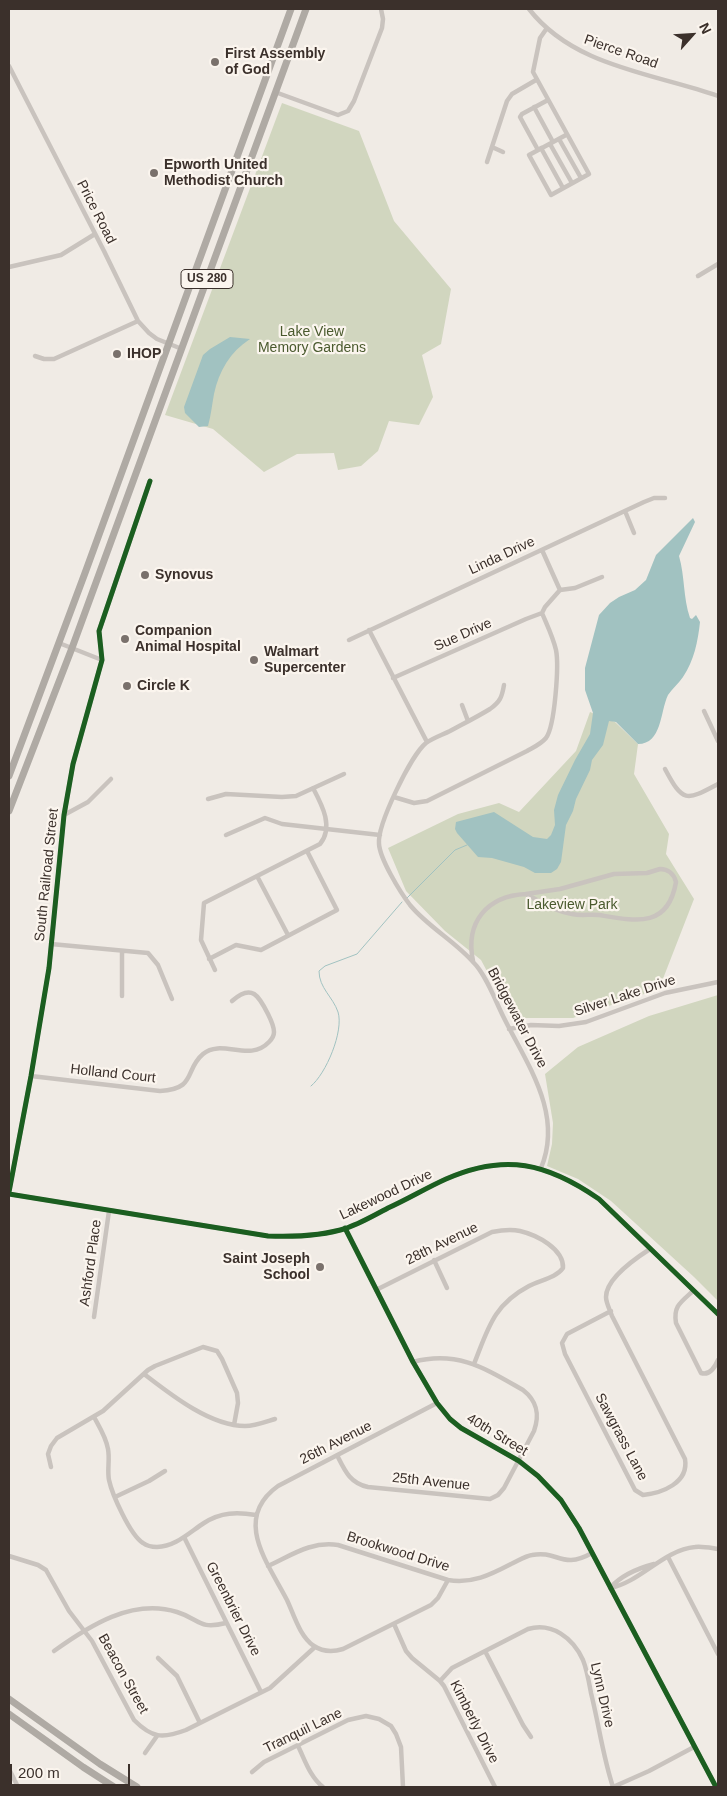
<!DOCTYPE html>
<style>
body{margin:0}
#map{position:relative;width:727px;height:1796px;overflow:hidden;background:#f0ebe5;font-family:Arial,sans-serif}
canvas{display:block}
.frame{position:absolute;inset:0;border:10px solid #3b302b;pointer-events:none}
.north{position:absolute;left:667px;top:10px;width:50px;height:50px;-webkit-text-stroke:4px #fbf5ee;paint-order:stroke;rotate:64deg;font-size:14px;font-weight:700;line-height:20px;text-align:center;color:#3b302b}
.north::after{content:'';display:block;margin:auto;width:18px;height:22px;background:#3b302b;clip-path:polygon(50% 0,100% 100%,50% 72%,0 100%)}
.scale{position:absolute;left:10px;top:1764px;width:120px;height:22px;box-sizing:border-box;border:2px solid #3b302b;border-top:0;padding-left:6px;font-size:15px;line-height:18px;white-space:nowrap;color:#3b302b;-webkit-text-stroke:4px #fbf5ee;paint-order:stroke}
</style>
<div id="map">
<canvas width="727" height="1796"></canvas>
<div class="frame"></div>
<div class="north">N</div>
<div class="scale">200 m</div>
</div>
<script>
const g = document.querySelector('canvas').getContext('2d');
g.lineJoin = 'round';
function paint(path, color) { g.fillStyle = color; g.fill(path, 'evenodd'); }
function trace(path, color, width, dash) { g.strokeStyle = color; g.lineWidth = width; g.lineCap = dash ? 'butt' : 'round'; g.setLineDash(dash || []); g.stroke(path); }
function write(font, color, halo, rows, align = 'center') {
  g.font = font + ' Arial,sans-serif'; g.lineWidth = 4.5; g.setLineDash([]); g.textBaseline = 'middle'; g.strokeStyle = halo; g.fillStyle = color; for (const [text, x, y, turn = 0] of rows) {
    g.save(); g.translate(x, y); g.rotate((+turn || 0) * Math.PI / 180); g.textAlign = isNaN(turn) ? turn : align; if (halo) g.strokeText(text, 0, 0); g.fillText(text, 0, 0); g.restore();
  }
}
paint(new Path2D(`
 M282 103 359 131 394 221 451 289 441 344 422 355 433 397 419 425 389 421 378 451 361 466 338 470 334 453 297 454 264 472 213 429 165 415Z
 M590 712 615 722 638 744 634 774 669 834 666 854 694 899 659 989 573 1018H512L481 960 445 931 406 891 388 848 458 814 499 803 519 812 576 751Z
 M718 995V1301L694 1277 611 1201 578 1179 547 1166 552 1144 553 1123 545 1074 578 1047 649 1016Z`), '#d1d6bf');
paint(new Path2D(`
 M230 337 250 339C230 352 219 371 214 394 212 405 211 415 208 426L199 427 185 413 184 407 203 355 210 349Z
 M693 518 695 522 679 556C685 577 683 597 690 618L692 619 696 615 700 622C698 641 694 661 683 677 679 683 672 689 668 695 660 712 662 744 638 744L616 722 609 721 603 745 592 760 590 770 576 799 573 811 566 825 561 862 557 869 551 873H535L524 867 492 858 478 857 457 833 455 829 456 822 494 812 533 837 547 839 551 835 555 825 554 810 558 795 575 760 590 734 593 713 585 690V668L599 615 610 603 619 597 635 590 646 580 656 555Z`), '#a1c2c1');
trace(new Path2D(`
 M407 898 455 850 467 845
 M311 1086C326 1074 344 1031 338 1012 333 997 319 988 319 971L325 966 357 954 402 902`), '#a1c2c1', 1);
trace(new Path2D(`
 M529 9C574 67 653 73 718 96
 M547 28 540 38 533 72 589 174 551 195 529 155 566 135
 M9 66 104 251 138 321 149 333 157 339 182 349
 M275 92 338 115 348 111 354 101 382 28 383 19 381 9
 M534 107 553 142
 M559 139 581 178
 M550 144 572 183
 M492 147 503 152
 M541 148 563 188
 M538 150 520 117 522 114 548 100
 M487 162 507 101 512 94 536 80
 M9 267 61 255 95 234
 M698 276 718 264
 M35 356 44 359H54L138 321
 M625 511 634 533
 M542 550 560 590
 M560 590 575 588 602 577
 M369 630 427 742
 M349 640 644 502 654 498H665
 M59 643 102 660
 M393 678 526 619 542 613
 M504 685C502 697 500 702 490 709 477 717 463 724 450 731 442 735 433 738 426 743 411 755 377 825 379 844 380 859 400 892 410 905 428 927 455 941 474 963 486 975 495 1000 503 1016 526 1063 564 1113 541 1168
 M462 705 468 721
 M704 711 718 741
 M665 769C683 803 686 801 718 784
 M394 797 414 803 427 801 527 751C534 747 541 744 546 738 555 726 559 665 556 650 553 637 547 625 542 613L545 607 560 590
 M208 799 226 794 282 797 296 796 344 774
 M64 815 88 802 111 779
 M226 835 265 818 282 824 380 835
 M660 869C668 869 674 874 676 882 668 929 635 921 599 915 590 914 581 916 572 914 556 912 541 902 526 894L560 889 614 874 647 873Z
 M257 876 288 935
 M51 944 148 953 158 965 172 999
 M209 959 236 945 261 950 337 910 307 851
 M473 961C465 922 487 896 526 894
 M215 970 201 940 204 903 320 844C334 827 322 805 313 788
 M122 996V951
 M509 1029 531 1025 559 1026 586 1022 665 993 718 982
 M31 1076 160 1091C197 1089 184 1070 203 1054 222 1038 249 1063 269 1042 272 1039 274 1036 274 1032 274 1026 271 1020 268 1014 259 996 252 983 232 1001
 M9 1192 31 1076 49 968 64 815 73 764 102 660 99 631 150 481
 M9 1194 268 1236C294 1237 322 1236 347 1228 361 1223 375 1215 388 1208 408 1199 426 1188 446 1179 505 1153 547 1163 599 1199L718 1314
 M345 1228 413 1362 437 1403 450 1419 461 1428 519 1461 538 1476 561 1500 579 1528 716 1787
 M434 1260 447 1288
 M376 1290 492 1232C502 1230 511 1229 520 1231 537 1235 564 1249 563 1268 556 1278 540 1280 529 1286 493 1305 488 1329 474 1364
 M693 1291C681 1302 673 1306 676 1323L701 1373C710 1376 715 1367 718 1360
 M611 1311 567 1334 562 1343 565 1354 635 1490 643 1495C662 1493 689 1483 685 1459L612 1316C610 1310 606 1303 606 1297 606 1279 636 1258 650 1249
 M94 1317 109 1211
 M144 1374C170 1394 210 1426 245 1426 255 1426 265 1422 275 1419
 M437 1403 278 1486C232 1519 268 1563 287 1600 294 1615 300 1637 314 1646 323 1652 333 1652 343 1649L431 1605 438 1598 448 1580
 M94 1417C100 1428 106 1437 108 1449 110 1459 107 1470 109 1480 112 1494 130 1535 143 1543 147 1546 152 1547 157 1547 175 1547 190 1532 204 1523 221 1512 237 1512 256 1515
 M337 1455C345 1471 350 1483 368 1487L490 1499 498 1495 504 1488 534 1431C540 1414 537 1401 523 1390 486 1369 458 1350 413 1362
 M51 1467 48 1454 51 1446 57 1438 103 1411 148 1370 155 1366 203 1347 217 1351 222 1359 237 1393 238 1403 234 1425
 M115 1497 149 1481 165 1471
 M184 1537 261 1692
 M9 1556 38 1565 46 1570 69 1611 92 1641 134 1720C152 1738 162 1739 186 1730L270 1688 315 1647
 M668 1557 718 1654
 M268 1566C292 1555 311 1541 338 1545L448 1580C472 1584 490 1575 511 1564 518 1561 525 1556 532 1555 558 1550 562 1570 592 1553
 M611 1587C621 1576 639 1568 654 1564
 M610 1588C641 1582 663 1550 695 1547 702 1546 711 1548 718 1549
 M394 1624 406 1651 412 1658 440 1681 444 1686 495 1787
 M54 1651C89 1626 132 1598 177 1612 200 1619 198 1630 226 1623
 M485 1651 523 1725 531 1737
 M158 1658 177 1676 200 1723
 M440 1681 452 1668 528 1629C552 1622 573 1638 583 1660 587 1670 589 1682 591 1693 599 1725 603 1757 613 1787
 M298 1746C305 1760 310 1777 323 1787
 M145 1753 157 1736
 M9 1769 18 1787
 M252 1772 264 1762 348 1720 366 1716 379 1719 391 1726 396 1734 401 1747 403 1787
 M613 1787 649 1771 694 1747`), '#c9c3be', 4.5);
trace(new Path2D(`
 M9 776 85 573 291 9
 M9 811 72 648 306 9
 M9 1699 100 1764 137 1787
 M9 1714 83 1767 114 1787`), '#afaaa4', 7);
trace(new Path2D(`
 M9 1192 31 1076 49 968 64 815 73 764 102 660 99 631 150 481
 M9 1194 268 1236C294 1237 322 1236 347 1228 361 1223 375 1215 388 1208 408 1199 426 1188 446 1179 505 1153 547 1163 599 1199L718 1314
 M345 1228 413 1362 437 1403 450 1419 461 1428 519 1461 538 1476 561 1500 579 1528 716 1787`), '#1b5e20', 5);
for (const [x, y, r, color] of [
 [215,62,5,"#7a716c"],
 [154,173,5,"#7a716c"],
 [117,354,5,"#7a716c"],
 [145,575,5,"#7a716c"],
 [125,639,5,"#7a716c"],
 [254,660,5,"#7a716c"],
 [127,686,5,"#7a716c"],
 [320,1267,5,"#7a716c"]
]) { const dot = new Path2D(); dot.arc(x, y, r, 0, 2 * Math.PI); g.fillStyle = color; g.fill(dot); trace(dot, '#fbf5ee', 2); }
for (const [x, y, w] of [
 [207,279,52]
]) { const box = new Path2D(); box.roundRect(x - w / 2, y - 9.5, w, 19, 4); g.fillStyle = '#fbf5ee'; g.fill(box); trace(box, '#3b302b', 1); }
write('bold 12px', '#3b302b', null, [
 ["US 280",207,279]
]);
write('14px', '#3b302b', '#fbf5ee', [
 ["Pierce Road",621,52,19],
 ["Price Road",96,212,63],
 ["Linda Drive",502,556,-25],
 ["Sue Drive",463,635,-24],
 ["South Railroad Street",47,875,-84],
 ["Silver Lake Drive",625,996,-18],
 ["Bridgewater Drive",517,1018,62],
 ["Holland Court",113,1074,6],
 ["Lakewood Drive",386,1195,-25],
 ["28th Avenue",442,1244,-26],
 ["Ashford Place",91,1263,-82],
 ["40th Street",497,1435,31],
 ["Sawgrass Lane",621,1437,62],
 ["26th Avenue",336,1443,-27],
 ["25th Avenue",431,1482,6],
 ["Brookwood Drive",398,1552,17],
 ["Greenbrier Drive",233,1609,63],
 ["Beacon Street",123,1674,61],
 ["Lynn Drive",602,1695,77],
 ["Kimberly Drive",474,1722,63],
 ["Tranquil Lane",303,1731,-26]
]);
write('bold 14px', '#3b302b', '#fbf5ee', [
 ["First Assembly",225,54],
 ["of God",225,70],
 ["Epworth United",164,165],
 ["Methodist Church",164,181],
 ["IHOP",127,354],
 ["Synovus",155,575],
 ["Companion",135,631],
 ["Animal Hospital",135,647],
 ["Walmart",264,652],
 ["Supercenter",264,668],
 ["Circle K",137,686],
 ["Saint Joseph",310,1259,"right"],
 ["School",310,1275,"right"]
], 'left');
write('14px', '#4a5a2e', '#fbf5ee', [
 ["Lake View",312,332],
 ["Memory Gardens",312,348],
 ["Lakeview Park",572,905]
]);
</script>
